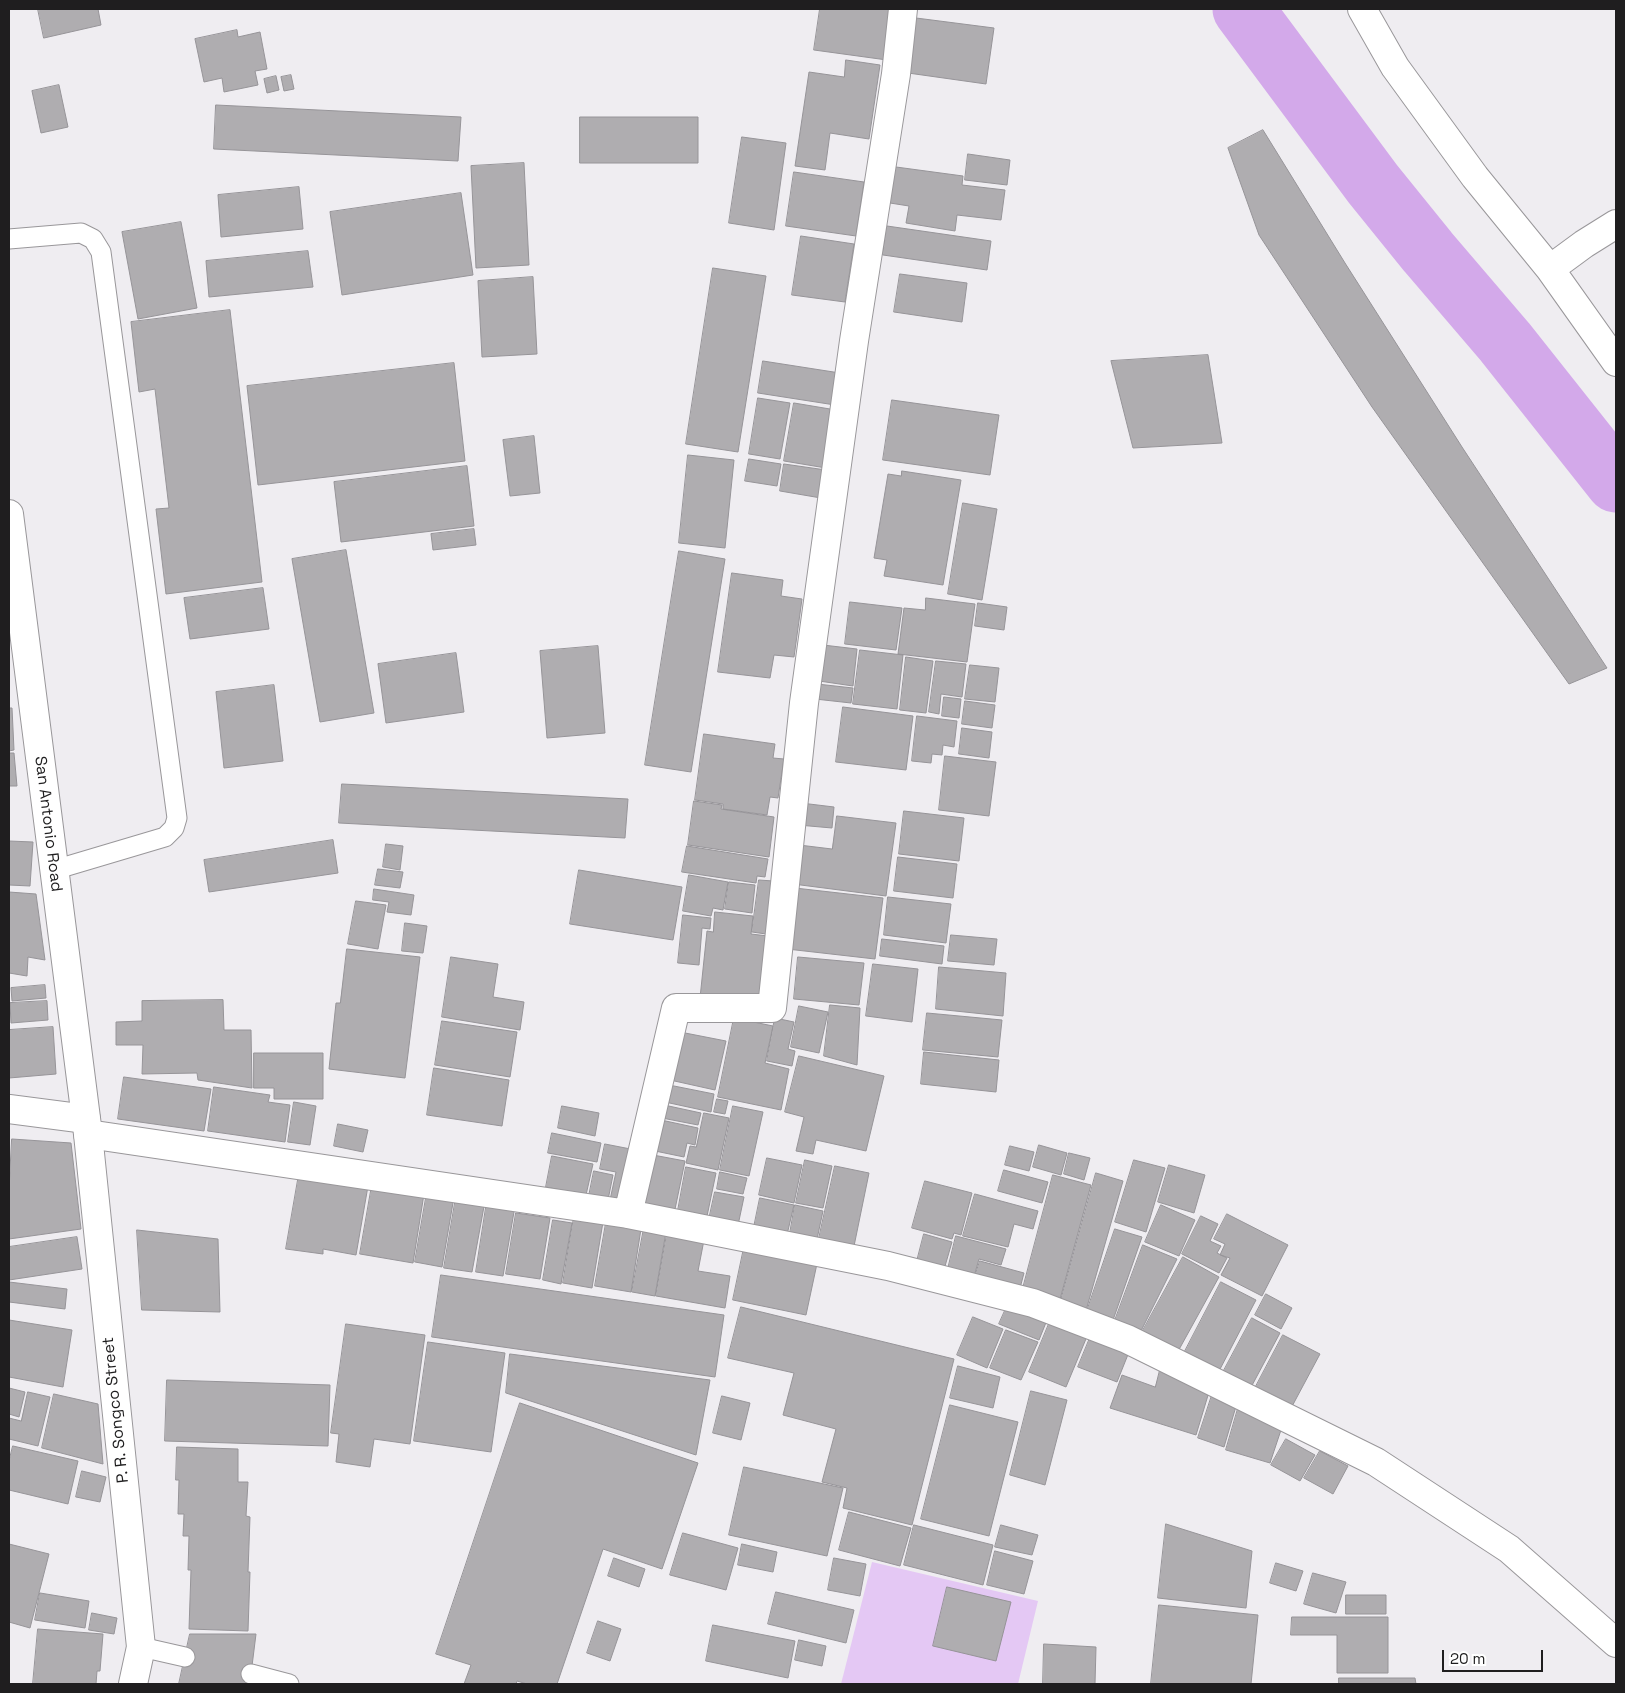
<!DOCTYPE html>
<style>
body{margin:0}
#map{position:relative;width:1625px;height:1693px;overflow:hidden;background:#efedf1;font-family:"Space Grotesk",sans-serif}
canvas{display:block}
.frame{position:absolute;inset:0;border:10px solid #1f1e1f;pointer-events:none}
.scale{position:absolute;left:1442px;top:1650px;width:101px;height:22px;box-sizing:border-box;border:2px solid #1f1e1f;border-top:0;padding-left:6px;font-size:15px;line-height:18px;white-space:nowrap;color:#1f1e1f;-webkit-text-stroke:4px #fff;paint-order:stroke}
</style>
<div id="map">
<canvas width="1625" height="1693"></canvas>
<div class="frame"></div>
<div class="scale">20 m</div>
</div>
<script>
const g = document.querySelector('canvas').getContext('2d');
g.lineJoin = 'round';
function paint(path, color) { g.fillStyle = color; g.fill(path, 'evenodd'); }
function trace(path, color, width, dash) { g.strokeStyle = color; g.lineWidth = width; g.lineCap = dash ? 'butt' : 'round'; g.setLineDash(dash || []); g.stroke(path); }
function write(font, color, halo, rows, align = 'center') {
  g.font = font + ' "Space Grotesk",sans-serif'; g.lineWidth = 5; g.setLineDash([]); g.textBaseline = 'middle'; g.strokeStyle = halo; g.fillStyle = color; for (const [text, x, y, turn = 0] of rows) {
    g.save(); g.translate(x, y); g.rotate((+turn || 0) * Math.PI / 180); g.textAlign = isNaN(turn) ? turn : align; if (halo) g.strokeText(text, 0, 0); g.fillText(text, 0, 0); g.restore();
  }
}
paint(new Path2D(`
 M872 1562 1038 1601 1018 1684H841Z`), '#e4c8f4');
trace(new Path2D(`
 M1243 9 1373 184 1428 252 1505 342 1616 482`), '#d3a9ea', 61);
const building = new Path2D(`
 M38 9H98L101 25 44 38Z
 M820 9H894L887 60 814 50Z
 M916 18 994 28 986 84 908 73Z
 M237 30 238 37 260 32 267 69 255 71 258 85 224 92 222 78 204 82 195 39Z
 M846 60 880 65 869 139 830 133 825 170 795 166 809 72 844 77Z
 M291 75 294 89 284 91 281 77Z
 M276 76 279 90 267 93 264 79Z
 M59 85 68 127 41 133 32 91Z
 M216 105 461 117 458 161 214 149Z
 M580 117H698V163H580Z
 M1263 130 1345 263 1462 447 1607 668 1569 684 1372 407 1259 235 1228 148Z
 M742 137 786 143 774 230 729 223Z
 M968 154 1010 160 1007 185 965 180Z
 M524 163 529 265 476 268 471 166Z
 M896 167 963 176 962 185 1005 190 1001 220 957 215 955 231 906 223 909 206 890 203Z
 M794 172 864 182 856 236 786 226Z
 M299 187 303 229 221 237 218 195Z
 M461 193 473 275 342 295 330 212Z
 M181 222 197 308 138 319 122 232Z
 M887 226 991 241 987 270 883 255Z
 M801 236 854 244 845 302 792 295Z
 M308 251 313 287 209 297 206 261Z
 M713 268 766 276 738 452 686 444Z
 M900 274 967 283 962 322 894 312Z
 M533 277 537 354 482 357 478 281Z
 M230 310 262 582 166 594 156 509 169 508 155 389 139 392 131 322Z
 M1208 355 1222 443 1133 448 1111 361Z
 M763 361 840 373 835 405 758 393Z
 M454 363 465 461 258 485 247 386Z
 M758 398 790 403 780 459 749 454Z
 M892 400 999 415 990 475 883 460Z
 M794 403 836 410 826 468 784 461Z
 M534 436 540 493 510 496 503 440Z
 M688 455 734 460 725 548 679 543Z
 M749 459 781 464 777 486 745 481Z
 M784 464 826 470 821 498 780 491Z
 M467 466 474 526 341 542 334 482Z
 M902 471 961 480 943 585 884 576 887 560 874 558 888 474 901 476Z
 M963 503 997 509 982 600 948 594Z
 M474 529 476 545 433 550 431 534Z
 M346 550 374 713 320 722 292 559Z
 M679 551 725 559 691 772 645 765Z
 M732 573 783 580 781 596 802 599 794 657 774 655 770 678 718 672Z
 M263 588 269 629 190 639 184 598Z
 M926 598 975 604 967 662 898 654 904 608 925 610Z
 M850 602 902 608 896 650 845 644Z
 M978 603 1007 607 1004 630 975 626Z
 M823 645 857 649 853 686 819 681Z
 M598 646 605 733 547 738 540 651Z
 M860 650 903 655 897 709 853 704Z
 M456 653 464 712 386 723 378 664Z
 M906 657 933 661 926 713 900 710Z
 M936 661 966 664 962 697 941 694 939 714 929 712Z
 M970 665 999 668 995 702 965 699Z
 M817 684 853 688 851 703 815 699Z
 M274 685 283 761 224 768 216 692Z
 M944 697 961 699 959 718 942 716Z
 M965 701 995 705 992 728 962 724Z
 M843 707 913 716 906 770 836 762Z
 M9 708H12L14 750 9 751Z
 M917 716 957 721 954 747 943 745 942 755 932 754 931 763 912 761Z
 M962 728 992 732 989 758 959 754Z
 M704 734 775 744 773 758 784 759 778 798 770 797 767 815 723 809V804L695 800Z
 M9 753H14L17 786H9Z
 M945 756 996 762 989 816 939 810Z
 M342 784 628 799 625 838 339 823Z
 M694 801 722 805 721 809 774 817 769 857 688 845Z
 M801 803 834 807 832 828 798 825Z
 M904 811 964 818 959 861 899 854Z
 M837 816 896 823 886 896 793 884 799 845 832 849Z
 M333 840 338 873 209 892 204 860Z
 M9 841 33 842 30 886 9 885Z
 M386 844 403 846 400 870 383 867Z
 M687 846 768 859 765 877 757 876 756 883 682 872Z
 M898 857 957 864 953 898 894 891Z
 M378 869 403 872 400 888 375 885Z
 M579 870 682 887 673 940 570 924Z
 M689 875 728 882 723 910 713 908 711 916 683 911Z
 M759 880 773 881 766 934 752 932Z
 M729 882 755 885 752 913 725 909Z
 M795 888 883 898 875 959 787 949Z
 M374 889 414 895 411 915 387 912 389 902 373 900Z
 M9 892 36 894 45 960 28 957 27 976 9 973Z
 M888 897 951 904 946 943 884 935Z
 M356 901 386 905 378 949 348 944Z
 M715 912 753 916 751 934 768 936 761 1003 700 998 707 931 713 932Z
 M683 915 711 918 710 929 702 928 699 965 678 963Z
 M405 923 427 926 423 953 402 951Z
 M951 935 997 939 994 965 948 961Z
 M882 939 944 946 942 964 880 956Z
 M347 949 420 957 405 1078 329 1069 336 1003H340Z
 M451 957 498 964 493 997 524 1002 520 1030 442 1017Z
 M798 957 864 963 859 1005 794 999Z
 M873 964 918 969 912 1022 866 1016Z
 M939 967 1006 973 1003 1016 936 1009Z
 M45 985 46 998 12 1001 11 988Z
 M223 1000 224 1030H251L252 1088 198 1080 197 1073 142 1074 143 1045H116V1022L142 1021V1001Z
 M47 1001 48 1020 11 1023 10 1003Z
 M830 1005 860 1008 857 1065 824 1056Z
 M799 1006 828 1012 819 1053 791 1047Z
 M927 1013 1002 1020 998 1057 923 1050Z
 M734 1018 773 1026 765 1063 789 1069 781 1110 718 1097Z
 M775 1018 794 1022 788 1049 795 1051 792 1066 767 1061Z
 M442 1021 517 1032 510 1077 435 1065Z
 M53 1027 56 1074 9 1078V1030Z
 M680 1032 726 1041 715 1090 670 1080Z
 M924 1052 999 1060 996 1092 921 1084Z
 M254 1053H323V1099H274V1088H254Z
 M799 1056 884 1076 866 1151 816 1140 813 1154 796 1151 804 1117 785 1112Z
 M434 1068 509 1080 502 1126 427 1115Z
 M124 1077 211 1089 204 1131 118 1119Z
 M669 1085 714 1094 711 1112 665 1102Z
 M214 1087 270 1095 268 1102 290 1105 285 1142 208 1131Z
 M717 1099 728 1101 725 1114 714 1112Z
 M294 1102 316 1106 310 1145 288 1142Z
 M664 1105 701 1113 698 1125 662 1118Z
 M562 1106 599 1113 595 1136 558 1128Z
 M733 1106 763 1112 749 1176 720 1170Z
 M704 1113 729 1118 718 1170 686 1163 690 1146 696 1147Z
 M661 1120 698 1128 695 1145 687 1143 684 1157 655 1151Z
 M338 1124 368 1130 363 1152 334 1146Z
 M552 1133 601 1143 597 1162 548 1153Z
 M12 1139 71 1143 81 1229 9 1239V1190Z
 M605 1144 651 1153 640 1206 610 1200 616 1172 600 1169Z
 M1039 1145 1067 1153 1061 1175 1033 1167Z
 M1010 1146 1034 1152 1029 1171 1005 1165Z
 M1069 1153 1090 1158 1084 1180 1064 1174Z
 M653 1155 685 1161 674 1214 642 1208Z
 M552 1156 593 1164 586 1195 546 1187Z
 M767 1158 802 1165 794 1203 759 1195Z
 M805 1160 832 1166 823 1208 796 1203Z
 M1134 1160 1165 1168 1146 1232 1115 1222Z
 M1169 1165 1205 1175 1194 1213 1158 1202Z
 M835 1166 869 1173 853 1251 818 1243Z
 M686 1167 716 1173 706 1221 677 1216Z
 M1004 1170 1048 1182 1042 1203 998 1191Z
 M594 1171 613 1175 608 1200 589 1196Z
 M720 1172 747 1178 743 1194 717 1189Z
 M1096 1173 1123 1181 1085 1314 1060 1304Z
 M299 1174 368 1186 356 1255 323 1249V1254L286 1249Z
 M1053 1175 1091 1185 1059 1303 1022 1292Z
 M925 1181 972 1193 961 1235 954 1233 952 1239 912 1228Z
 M372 1185 424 1194 413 1263 360 1254Z
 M427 1192 454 1197 442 1267 415 1262Z
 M715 1192 744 1197 737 1230 708 1224Z
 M975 1194 1038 1211 1033 1229 1014 1224 1008 1247 963 1236Z
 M456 1197 485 1201 472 1272 444 1268Z
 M760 1198 794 1205 786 1239 753 1232Z
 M487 1201 515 1206 503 1276 476 1272Z
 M795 1205 823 1211 816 1244 789 1239Z
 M1161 1205 1195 1220 1179 1256 1145 1242Z
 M516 1213 550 1218 540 1279 506 1274Z
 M1227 1214 1288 1245 1262 1296 1221 1275 1230 1258 1220 1255 1225 1244 1214 1239Z
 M1201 1216 1218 1224 1210 1241 1221 1246 1217 1253 1227 1258 1219 1273 1182 1254Z
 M574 1217 603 1222 592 1288 563 1283Z
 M553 1220 572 1223 561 1284 543 1280Z
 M606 1223 641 1229 631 1292 595 1286Z
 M644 1228 666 1232 655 1296 632 1292Z
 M1115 1229 1142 1237 1112 1323 1086 1314Z
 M137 1230 218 1239 220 1312 142 1310Z
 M667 1234 704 1240 698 1271 730 1276 725 1308 656 1296Z
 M924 1234 952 1242 943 1273 916 1265Z
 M956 1236 1006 1249 1001 1265 979 1259 973 1280 947 1273Z
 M77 1237 82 1269 9 1280V1247Z
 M745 1243 818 1259 806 1315 733 1300Z
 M1143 1245 1177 1259 1139 1335 1114 1323Z
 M1183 1257 1219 1277 1176 1355 1140 1336Z
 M980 1261 1024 1273 1019 1292 974 1280Z
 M441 1275 724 1315 715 1377 432 1337Z
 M9 1282 67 1289 65 1309 9 1302Z
 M1221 1282 1256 1300 1218 1373 1183 1355Z
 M1266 1294 1292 1308 1281 1329 1255 1315Z
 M1008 1304 1047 1320 1039 1340 999 1324Z
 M741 1307 954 1359 912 1525 843 1508 847 1488 822 1482 836 1429 783 1415 794 1373 728 1358Z
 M973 1317 1003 1329 987 1368 957 1355Z
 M1252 1318 1280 1333 1249 1391 1221 1376Z
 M1051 1319 1088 1334 1066 1387 1029 1372Z
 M9 1320 72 1330 63 1387 9 1377Z
 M346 1324 425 1335 410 1444 374 1439 370 1467 336 1462 339 1434 331 1433Z
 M1006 1330 1038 1342 1021 1380 990 1368Z
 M1092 1333 1131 1347 1117 1382 1078 1367Z
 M1283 1335 1320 1354 1289 1412 1253 1392Z
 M428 1342 505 1353 491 1452 414 1441Z
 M510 1354 710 1380 696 1455 506 1393Z
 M958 1366 1000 1377 993 1408 950 1398Z
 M1160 1370 1209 1392 1196 1435 1110 1408 1122 1375 1155 1387Z
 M167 1380 330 1385 328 1446 165 1441Z
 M9 1388 25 1392 19 1417 9 1414Z
 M1031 1391 1067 1400 1045 1485 1010 1475Z
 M28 1392 50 1397 38 1446 9 1439V1418L21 1421Z
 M1213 1392 1237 1403 1224 1447 1198 1438Z
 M54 1394 98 1404 103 1464 42 1448Z
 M722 1396 750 1403 741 1440 713 1433Z
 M520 1403 698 1463 662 1569 603 1549 557 1684H527L517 1681 516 1684H464L471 1665 436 1654Z
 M950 1405 1018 1422 989 1536 921 1519Z
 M1239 1405 1282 1427 1270 1463 1226 1450Z
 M1286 1439 1315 1455 1300 1481 1271 1465Z
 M13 1446 78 1461 68 1504 9 1490V1461Z
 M177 1447 238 1449V1482H248L246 1516 250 1517 248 1572H250L248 1631 189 1629 191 1570H188L189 1536H183L184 1514H178L179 1480H176Z
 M1320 1451 1348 1466 1333 1494 1304 1478Z
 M744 1467 843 1488 827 1556 729 1535Z
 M82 1471 106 1477 100 1502 76 1497Z
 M849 1512 911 1528 900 1566 839 1550Z
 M1166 1524 1252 1551 1246 1608 1158 1598Z
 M914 1525 993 1545 983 1585 904 1565Z
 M1001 1525 1038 1535 1032 1555 995 1547Z
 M683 1533 738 1548 726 1590 670 1575Z
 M9 1544 49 1554 30 1628 9 1622Z
 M742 1544 777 1552 773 1572 738 1565Z
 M995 1551 1033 1561 1024 1594 987 1585Z
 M614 1558 645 1569 639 1587 608 1576Z
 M834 1558 866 1564 860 1596 828 1590Z
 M1276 1563 1303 1571 1296 1591 1270 1583Z
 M1313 1573 1346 1582 1336 1613 1304 1604Z
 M947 1587 1011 1602 996 1661 933 1646Z
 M776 1592 854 1610 846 1643 768 1624Z
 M40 1593 89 1601 85 1628 35 1620Z
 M1346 1595H1386V1614H1346Z
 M1159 1605 1258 1615 1251 1684H1151Z
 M92 1613 117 1618 114 1634 89 1630Z
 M1292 1617H1388V1673H1337V1635H1291Z
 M598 1621 621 1629 610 1661 587 1653Z
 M713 1625 795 1641 788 1678 706 1661Z
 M38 1629 103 1634 100 1671H97L96 1684H33Z
 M190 1634H256L251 1674 248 1684H179Z
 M799 1640 826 1646 822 1666 795 1660Z
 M1044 1644 1096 1647 1095 1684H1043Z
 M1339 1678H1415L1416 1684H1339Z`);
paint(building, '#afadb0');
trace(building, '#969498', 1);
const service = new Path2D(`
 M9 239 81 233 93 239 101 252 177 818 174 828 165 837 54 870
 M141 1647 185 1657
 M251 1674 289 1684`);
const minor = new Path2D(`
 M1362 9 1395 67 1475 177 1550 269 1584 244 1616 224
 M1550 269 1616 362
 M9 1109 86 1119
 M88 1134 628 1214 888 1266 1033 1303 1127 1339 1376 1462 1509 1549 1616 1643
 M628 1214 676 1008H772L804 703 854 341 896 74 903 9`);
const tertiary = new Path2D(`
 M9 514 88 1134 141 1647 133 1684`);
trace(service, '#99979a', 21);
trace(minor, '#99979a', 30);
trace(tertiary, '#99979a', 30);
trace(service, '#fff', 19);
trace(minor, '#fff', 28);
trace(tertiary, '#fff', 28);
write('16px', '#1f1e1f', '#fff', [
 ["San Antonio Road",48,824,83],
 ["P. R. Songco Street",116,1410,-96]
]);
</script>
